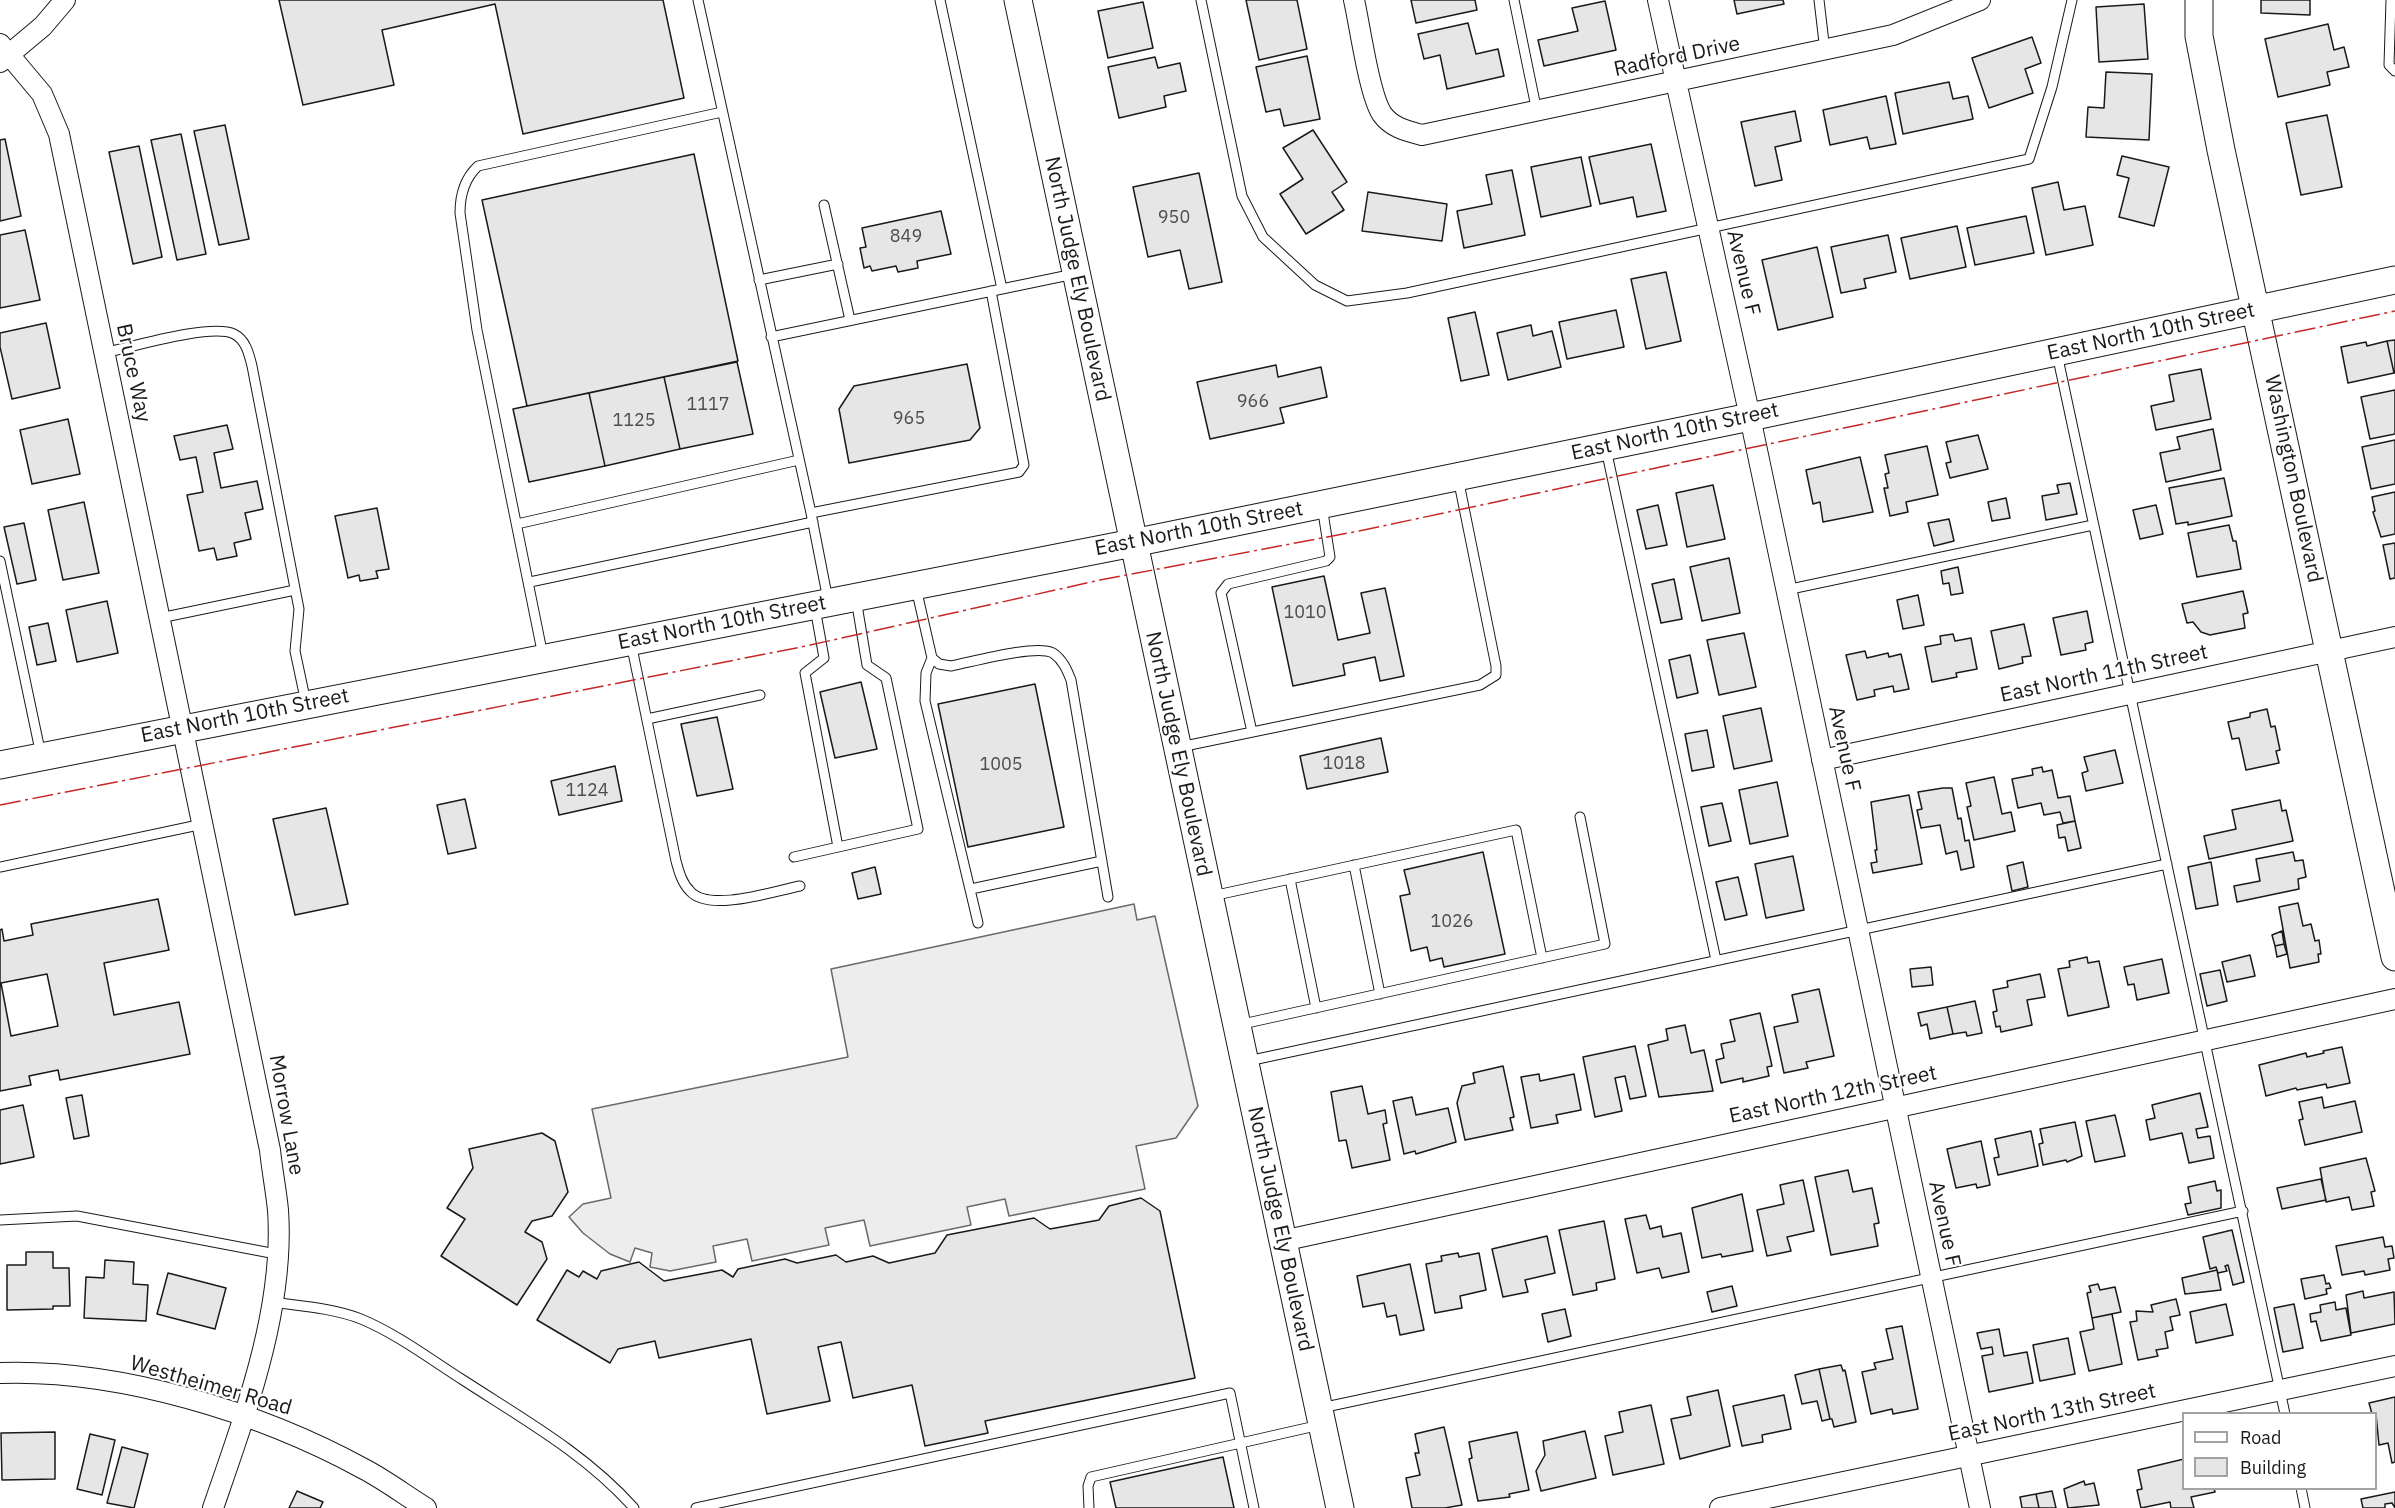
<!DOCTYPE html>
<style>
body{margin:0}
#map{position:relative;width:2395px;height:1508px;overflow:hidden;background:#fff;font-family:"IBM Plex Sans",sans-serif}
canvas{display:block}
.legend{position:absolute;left:2182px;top:1412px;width:195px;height:78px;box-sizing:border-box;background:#fff;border:2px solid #a3a3a3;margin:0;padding:8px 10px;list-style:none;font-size:18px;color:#1a1a1a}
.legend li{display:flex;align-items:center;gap:12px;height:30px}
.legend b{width:30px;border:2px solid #a3a3a3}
</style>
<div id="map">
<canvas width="2395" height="1508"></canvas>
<ul class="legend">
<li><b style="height:8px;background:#fff"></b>Road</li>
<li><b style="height:16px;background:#e6e6e6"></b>Building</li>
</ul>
</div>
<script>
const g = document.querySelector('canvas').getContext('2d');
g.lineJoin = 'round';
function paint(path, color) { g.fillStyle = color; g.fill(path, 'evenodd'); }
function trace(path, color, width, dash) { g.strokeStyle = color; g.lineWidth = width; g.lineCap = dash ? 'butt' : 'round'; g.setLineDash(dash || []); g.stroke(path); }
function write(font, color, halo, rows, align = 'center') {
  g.font = font + ' "IBM Plex Sans",sans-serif'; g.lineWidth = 4.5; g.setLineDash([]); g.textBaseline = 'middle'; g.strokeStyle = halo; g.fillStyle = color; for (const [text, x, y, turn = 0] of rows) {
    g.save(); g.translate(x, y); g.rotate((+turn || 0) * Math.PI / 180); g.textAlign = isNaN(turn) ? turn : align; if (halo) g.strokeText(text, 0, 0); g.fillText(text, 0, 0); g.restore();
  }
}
const parking = new Path2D(`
 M1134 904 1137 920 1155 916 1198 1106 1176 1138 1136 1146 1145 1189 1009 1216 1005 1199 967 1207 971 1225 870 1246 864 1220 825 1228 829 1245 752 1261 747 1239 713 1246 716 1262 670 1271 650 1267 652 1253 635 1248 630 1262 610 1254 583 1233 569 1217 583 1204 611 1198 592 1109 848 1057 831 969Z`);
paint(parking, '#ededed');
trace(parking, '#6a6a6a', 1.5);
const building = new Path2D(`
 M279 0H663L684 98 523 134 495 4 382 30 394 85 303 105Z
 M1246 0H1297L1307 49 1259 60Z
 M1411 0H1475L1477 10 1416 23Z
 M1734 0H1783L1784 4 1737 14Z
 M2261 0H2310V15L2261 13Z
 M1605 1 1616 50 1544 66 1538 40 1578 31 1572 8Z
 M1143 2 1153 48 1108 58 1098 11Z
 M2144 4 2148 59 2099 62 2096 7Z
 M1468 23 1476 54 1498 49 1504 76 1447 89 1440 55 1424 59 1418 34Z
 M2328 24 2334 50 2344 47 2349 67 2327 72 2330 85 2278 97 2265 39Z
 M2032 37 2041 63 2025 69 2033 93 1989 108 1972 58Z
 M1307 56 1320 119 1284 126 1280 109 1266 112 1256 67Z
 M1155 57 1158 68 1180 63 1186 91 1164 96 1166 107 1119 118 1108 67Z
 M2106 72 2152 74 2149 140 2086 137 2088 107 2104 108Z
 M1949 82 1953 99 1968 96 1973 119 1903 134 1895 93Z
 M1886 96 1896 144 1870 149 1867 137 1830 145 1823 110Z
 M1795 111 1801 141 1775 147 1782 180 1755 186 1741 122Z
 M2327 115 2342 187 2301 195 2286 123Z
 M225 125 249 239 219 245 194 131Z
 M1313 130 1347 182 1332 192 1344 210 1306 234 1280 194 1303 179 1283 148Z
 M181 134 206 254 177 260 151 140Z
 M5 139 21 216 0 221V140Z
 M1651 144 1666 211 1637 217 1633 197 1600 204 1589 157Z
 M139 146 162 257 133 264 109 152Z
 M694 154 738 361 527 406 482 200Z
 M2122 156 2169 167 2154 226 2119 217 2129 178 2117 175Z
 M1581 157 1591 206 1541 217 1531 167Z
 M1512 170 1525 235 1464 248 1457 211 1492 204 1486 175Z
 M1199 173 1222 282 1189 289 1180 250 1148 257 1133 187Z
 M2058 182 2064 210 2085 206 2093 245 2046 255 2032 188Z
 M1368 192 1447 204 1442 241 1362 231Z
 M941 211 951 254 917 261 918 268 898 272 896 266 872 271 870 266 864 268 860 248 866 247 862 228Z
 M2026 216 2034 253 1975 265 1967 228Z
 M1957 226 1966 267 1910 279 1901 238Z
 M25 230 40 300 0 308V235Z
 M1888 235 1896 272 1864 279 1866 288 1841 293 1831 247Z
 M1817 247 1833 317 1778 330 1762 260Z
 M1666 272 1681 341 1646 349 1631 279Z
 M1616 310 1624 347 1567 359 1559 322Z
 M1475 312 1489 375 1461 381 1448 318Z
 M46 323 60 388 12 399 0 347V333Z
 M1531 325 1533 336 1552 331 1561 367 1508 380 1497 333Z
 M2395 340V373H2394L2387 341Z
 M2387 341 2394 373 2348 383 2341 347 2366 342 2367 346Z
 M737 362 753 434 680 449 664 377Z
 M967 364 980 428 970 440 849 463 839 409 854 386Z
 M1276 365 1278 377 1321 367 1327 397 1280 408 1284 423 1210 439 1197 382Z
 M2201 369 2211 419 2156 430 2151 406 2174 401 2169 375Z
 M664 377 680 449 605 466 589 393Z
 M2395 390V434L2370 439 2361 397Z
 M589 393 605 466 529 482 513 409Z
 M68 419 80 474 32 484 20 430Z
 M227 425 233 449 214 453 221 488 257 481 263 509 245 513 251 539 234 543 237 556 217 560 214 548 199 551 187 495 203 492 196 457 180 460 174 436Z
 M2213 429 2221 470 2166 482 2160 453 2180 449 2177 437Z
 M1978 435 1988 469 1950 478 1946 463 1951 462 1946 442Z
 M2395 440V484L2371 489 2362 447Z
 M1927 446 1938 495 1906 502 1908 512 1890 516 1884 488H1888L1885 474 1889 473 1885 455Z
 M1860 457 1873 512 1823 522 1820 502 1813 504 1806 470Z
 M2224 478 2232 516 2188 525V522L2176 524 2169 488Z
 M2070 483 2077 514 2046 520 2042 496 2059 493 2057 485Z
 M1713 485 1725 539 1687 547 1676 493Z
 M2395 492V534L2381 537 2373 512 2375 511 2372 497Z
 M2006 498 2010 518 1992 521 1988 502Z
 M84 502 99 573 63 580 48 510Z
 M1658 505 1667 545 1646 549 1637 510Z
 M2156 505 2163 534 2140 539 2133 510Z
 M377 508 389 569 376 571 378 578 360 581 359 575 348 578 335 516Z
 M1949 519 1954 541 1934 546 1928 523Z
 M24 523 36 580 17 584 4 527Z
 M2229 525 2233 541H2236L2241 569 2197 577 2188 533Z
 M2395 543V578L2390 579 2383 545Z
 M1729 558 1740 613 1702 621 1690 567Z
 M1958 567 1963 593 1951 595 1949 583 1943 584 1941 571Z
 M1324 576 1338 640 1370 633 1361 593 1385 588 1404 676 1380 681 1375 657 1343 664 1345 675 1293 686 1272 587Z
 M1674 579 1682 619 1661 623 1652 584Z
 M2243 591 2248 613 2243 614 2245 628 2210 635 2201 632 2193 622 2187 623 2182 604Z
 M1918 595 1924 625 1903 629 1897 600Z
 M107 601 118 653 77 662 66 610Z
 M2087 611 2093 642 2085 644 2086 650 2061 655 2053 618Z
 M48 623 56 661 37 665 29 627Z
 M2024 624 2031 656 2022 657 2023 663 1999 669 1991 631Z
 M1744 633 1756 687 1719 695 1707 640Z
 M1953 634 1955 641 1971 638 1977 669 1956 673 1957 677 1932 682 1925 647 1941 644 1940 636Z
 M1865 651 1867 658 1888 653 1889 657 1901 654 1909 689 1894 692 1893 686 1874 690 1875 696 1857 700 1846 655Z
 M1690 655 1698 693 1677 698 1669 660Z
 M861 682 877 749 835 758 820 692Z
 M1035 684 1064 827 968 847 938 704Z
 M1761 708 1772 761 1734 769 1723 716Z
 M2267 709 2271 727 2275 726 2280 750 2276 751 2279 763 2246 770 2239 738 2232 739 2228 722 2250 717V713Z
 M717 717 733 789 697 796 681 724Z
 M1707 730 1714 767 1692 771 1685 734Z
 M1381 738 1388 772 1307 789 1300 756Z
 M2115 750 2123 783 2086 791 2082 773 2088 771 2084 757Z
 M615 766 622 801 559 815 551 781Z
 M2042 767 2043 772 2052 770 2058 798 2070 796 2075 821 2063 823 2060 812 2044 815 2041 803 2018 808 2012 779 2033 775 2032 769Z
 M1994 777 2002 814 2011 812 2015 831 1974 840 1967 807 1971 806 1966 783Z
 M1777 782 1788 836 1750 844 1739 790Z
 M1943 788H1952L1958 819 1961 818 1965 841 1969 840 1974 867 1961 870 1957 851 1946 854 1940 825 1921 828 1917 810 1922 809 1918 792Z
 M1909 795 1922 864 1873 873 1871 863 1877 862 1875 850H1877L1871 802Z
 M465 799 476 848 448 854 437 805Z
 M2280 800 2282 811 2286 810 2293 841 2209 859 2204 836 2236 829 2232 810Z
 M1722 803 1731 841 1709 846 1701 807Z
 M326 808 348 904 295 915 273 819Z
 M2075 821 2081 848 2068 851 2065 837 2059 838 2057 825Z
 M1483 852 1505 954 1444 967 1442 958 1430 961 1427 947 1411 951 1400 896 1410 894 1404 870Z
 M2293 852 2295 861 2303 860 2306 877 2298 879 2299 889 2237 902 2234 886 2260 881 2256 859Z
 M1793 856 1804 910 1766 918 1755 864Z
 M2023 862 2028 887 2012 891 2007 866Z
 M2211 862 2218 905 2196 909 2188 867Z
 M875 867 881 894 858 899 852 873Z
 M1738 877 1747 915 1725 920 1716 882Z
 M158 899 169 950 104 963 114 1015 179 1002 190 1054 60 1080 58 1070 29 1076 31 1085 0 1091V930L2 929 4 941 33 935 31 924ZM47 974 58 1026 11 1036 1 983Z
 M2298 903 2303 926 2311 924 2315 941 2319 940 2321 954H2318L2319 962 2290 968 2279 907Z
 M2282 931 2284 944 2275 946 2272 935Z
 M2284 944 2287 954 2277 957 2275 946Z
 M2250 955 2255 976 2227 982 2222 962Z
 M2087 957 2088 963 2099 961 2109 1007 2068 1016 2058 969 2070 967 2069 961Z
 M2162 959 2169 993 2137 1000 2134 984 2128 985 2124 967Z
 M1931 967 1933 985 1912 987 1910 969Z
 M2220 970 2227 1001 2207 1006 2200 974Z
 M2040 974 2045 997 2027 1000 2032 1025 2001 1032 2000 1026 1996 1027 1993 1012 1997 1011 1993 990 2008 987 2007 981Z
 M1819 989 1834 1056 1806 1062 1808 1068 1784 1073 1774 1027 1798 1022 1792 995Z
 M1975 1001 1982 1033 1967 1036 1966 1032 1953 1034 1947 1007Z
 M1947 1007 1953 1034 1930 1039 1927 1024 1921 1026 1918 1013Z
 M1760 1013 1772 1066 1767 1067 1769 1076 1743 1082V1078L1721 1083 1716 1060 1724 1058 1721 1044 1735 1041 1730 1020Z
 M1685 1025 1691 1053 1704 1050 1713 1091 1659 1097 1648 1045 1668 1040 1666 1029Z
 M1635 1046 1646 1096 1630 1099 1625 1076 1615 1078 1622 1111 1595 1117 1583 1057Z
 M2342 1047 2350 1083 2327 1088 2326 1084 2297 1090 2296 1088 2266 1096 2259 1065 2306 1053 2307 1057 2324 1053 2323 1051Z
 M1503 1066 1514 1117 1510 1118 1513 1130 1465 1140 1457 1103 1462 1086 1475 1083 1473 1073Z
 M1539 1074 1540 1081 1574 1074 1581 1110 1556 1115 1558 1123 1531 1128 1521 1077Z
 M1362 1086 1368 1114 1385 1110 1387 1123 1383 1124 1390 1160 1352 1168 1346 1140 1339 1141 1331 1092Z
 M2200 1093 2208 1127 2196 1129 2198 1138 2210 1136 2214 1158 2189 1163 2182 1133 2150 1140 2146 1120 2155 1118 2152 1105Z
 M82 1095 89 1136 74 1139 66 1098Z
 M1412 1097 1416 1115 1448 1108 1456 1142 1416 1154 1415 1151 1404 1154 1393 1101Z
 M2322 1097 2324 1108 2355 1101 2362 1132 2305 1145 2299 1120 2303 1119 2299 1102Z
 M23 1105 34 1157 0 1164V1110Z
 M2115 1115 2125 1156 2095 1162 2086 1121Z
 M2075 1122 2082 1156 2067 1162 2066 1160 2043 1165 2039 1144 2043 1143 2040 1129Z
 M2031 1131 2038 1166 1998 1175 1994 1158 1999 1157 1995 1139Z
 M542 1133 555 1141 568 1192 552 1216 532 1221 525 1232 542 1242 547 1259 517 1305 441 1256 465 1219 447 1208 473 1168 469 1149Z
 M1981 1141 1990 1185 1977 1188 1976 1184 1956 1188 1947 1149Z
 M2366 1158 2375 1191 2371 1192 2374 1206 2352 1210 2349 1197 2326 1202 2320 1168Z
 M1848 1170 1853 1192 1872 1188 1879 1223 1874 1224 1878 1246 1831 1255 1815 1177Z
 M2321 1179 2326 1200 2282 1209 2277 1188Z
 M1803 1180 1814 1231 1787 1237 1791 1251 1767 1256 1757 1210 1784 1204 1780 1185Z
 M2215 1181 2217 1191 2221 1190V1208L2188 1215 2185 1204 2191 1203 2188 1187Z
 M1742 1194 1753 1251 1722 1257 1721 1254 1702 1258 1692 1208Z
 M1141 1198 1160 1211 1195 1378 985 1421 988 1433 925 1446 912 1385 853 1398 841 1342 818 1347 830 1401 767 1414 751 1339 659 1358 655 1341 618 1349 610 1363 537 1320 567 1270 579 1277 583 1271 597 1279 601 1271 639 1262 664 1281 722 1270 733 1277 738 1269 785 1259 797 1263 836 1255 846 1262 873 1256 889 1263 935 1253 947 1235 1034 1218 1050 1229 1099 1220 1109 1206Z
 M1646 1215 1650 1229 1661 1226 1663 1237 1681 1233 1689 1272 1662 1278 1659 1268 1637 1273 1625 1219Z
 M1604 1221 1615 1279 1596 1283 1597 1290 1573 1295 1559 1230Z
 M2232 1230 2244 1282 2233 1285 2228 1265 2225 1266 2227 1271 2218 1273 2216 1267 2210 1269 2203 1237Z
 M1547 1236 1555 1273 1525 1280 1528 1292 1503 1297 1492 1249Z
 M2383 1237 2385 1247 2392 1246 2394 1258 2388 1259 2390 1270 2365 1275 2364 1271 2342 1275 2336 1246Z
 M26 1252H53V1268H69L70 1306H53V1309L7 1310V1265H26Z
 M1458 1253 1459 1257 1479 1253 1486 1290 1460 1296 1462 1308 1435 1313 1426 1264 1442 1261 1441 1256Z
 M105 1260 134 1262 133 1284 148 1285 146 1321 84 1318 86 1277 104 1278Z
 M1410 1264 1424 1330 1400 1335 1396 1315 1387 1317 1384 1303 1363 1307 1357 1276Z
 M2217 1270 2221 1290 2185 1294 2182 1278Z
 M168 1273 226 1288 215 1329 157 1314Z
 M2324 1275 2326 1284 2329 1283 2331 1288 2326 1289 2327 1294 2305 1299 2301 1279Z
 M2098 1284 2100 1290 2115 1287 2121 1312 2092 1318 2087 1293 2091 1292 2089 1286Z
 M1732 1286 1737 1306 1712 1312 1707 1292Z
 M2363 1291 2364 1298 2394 1292 2395 1324 2351 1333 2346 1295Z
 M2176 1299 2180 1315 2170 1317 2173 1330 2165 1332 2168 1348 2156 1350 2158 1356 2138 1360 2130 1322 2137 1321 2136 1311 2153 1312 2151 1305Z
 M2335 1302 2336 1310 2346 1308 2351 1335 2321 1341 2316 1321 2311 1322 2310 1314 2321 1312 2320 1305Z
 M2226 1304 2233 1335 2196 1343 2190 1312Z
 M2294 1304 2303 1348 2283 1352 2274 1308Z
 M1565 1309 1571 1336 1548 1342 1542 1314Z
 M2112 1314 2122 1364 2089 1371 2080 1332 2094 1329 2092 1318Z
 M1902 1326 1918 1409 1893 1414 1892 1409 1871 1414 1862 1372 1876 1369 1874 1363 1893 1359 1886 1329Z
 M1999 1329 2004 1356 2027 1352 2033 1383 1989 1392 1982 1356 1993 1354 1992 1347 1981 1349 1977 1333Z
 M2068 1338 2075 1374 2040 1381 2033 1345Z
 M1841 1365 1843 1371 1845 1370 1856 1422 1834 1427 1832 1419H1830L1819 1369Z
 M1819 1369 1830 1419 1822 1421 1817 1401 1802 1404 1795 1375Z
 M1718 1390 1730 1446 1680 1459 1671 1419 1691 1415 1687 1397Z
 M1784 1395 1791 1429 1762 1435 1763 1442 1742 1446 1733 1406Z
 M2395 1397V1462L2392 1463 2388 1443 2379 1445 2376 1414H2372L2369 1403Z
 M1651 1405 1664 1464 1613 1475 1605 1436 1623 1432 1619 1412Z
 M1444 1427 1462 1505 1445 1508H1412L1406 1478 1420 1475 1415 1453H1419L1415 1434Z
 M1585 1431 1596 1478 1541 1491 1536 1471 1545 1455 1543 1441Z
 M55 1432V1479L2 1480 1 1433Z
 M1517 1432 1529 1490 1509 1494 1510 1497 1478 1501 1469 1459 1472 1458 1469 1442Z
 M90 1434 115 1440 102 1495 77 1489Z
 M122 1447 148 1454 134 1508 107 1503Z
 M1223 1457 1234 1508H1116L1110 1482Z
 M2184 1459V1488H2214L2215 1492 2191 1497 2194 1508H2171L2170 1502 2141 1508 2137 1490 2142 1489 2138 1470Z
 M2084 1481 2085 1485 2094 1483 2099 1505 2068 1508 2064 1489Z
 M297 1491 323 1502 320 1508H289Z
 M2052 1491 2056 1508H2039L2036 1494Z
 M2395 1492V1508L2392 1503 2385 1504V1508H2363L2361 1499Z
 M2036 1494 2039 1508H2022L2020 1497Z`);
paint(building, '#e6e6e6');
trace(building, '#1a1a1a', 1.5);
const lane = new Path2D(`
 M698 0 811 513 828 600
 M940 0 1002 289
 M1201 0 1242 196 1263 237 1315 285 1347 301 1407 293 2029 159 2052 87 2072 0
 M1514 0 1537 112
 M1819 0 1825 51
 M2391 0 2389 65 2395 71
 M824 205 850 320
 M759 280 838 264
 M771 337 1074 274
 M104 353C132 347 211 323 234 334 246 340 249 354 252 366L299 609 295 651 306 703
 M2057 354C2131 708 2211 1060 2285 1414
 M1606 449 1716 960
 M811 513 1019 472 1024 465 991 291
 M517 524 799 460
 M0 561 41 755
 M530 582 813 522
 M916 588 932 658 939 664 951 666C972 662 1036 644 1053 653 1063 660 1067 670 1071 680L1108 897
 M1786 590 2093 525
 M815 608 824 658 805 673 838 847
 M160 618 295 590
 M631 643 676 861C679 872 682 883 690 891 709 913 774 891 800 886
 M543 656 477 330 460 213C460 195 465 178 478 166L722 112
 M932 658 926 673 925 701 978 923
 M647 719 760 695
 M1252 732 1221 593 1228 584 1326 561 1330 557 1322 506
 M1180 747 1480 685 1496 675V666L1458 478
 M794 857 918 829 886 678 867 665 856 599
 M1354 865 1380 994
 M0 867 203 824
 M1290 879 1316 1008
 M971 889 1102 861
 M1212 896 1516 830 1542 958
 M1238 1025 1605 944 1580 817
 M1248 1061 2167 864
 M0 1220 77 1216 276 1254
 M271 1302C300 1306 333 1308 361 1319 397 1334 430 1359 463 1380 523 1419 586 1454 634 1508
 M1321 1408 2243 1211
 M2301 1488 2305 1508
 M696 1508 1230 1393 1254 1508
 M1089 1508 1088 1486 1091 1477 1320 1425`);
const street = new Path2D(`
 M1354 0C1360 26 1369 94 1382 114 1392 128 1407 131 1422 135L1893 35 1980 0
 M1658 0 1750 417 1980 1508
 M0 44 42 94 59 134 270 1150C272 1170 276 1190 278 1210 285 1309 245 1415 213 1508
 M0 62 43 26 65 0
 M1822 760 2395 637
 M1282 1241 2395 999
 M0 1373C119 1369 260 1412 364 1469 385 1480 405 1495 426 1508
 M1720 1508 2395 1366`);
const secondary = new Path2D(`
 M1018 0 1340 1508
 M2199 0V36L2221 150 2395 957
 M0 765 1133 543 1750 417 2395 280`);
trace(lane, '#1a1a1a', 11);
trace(street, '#1a1a1a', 22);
trace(secondary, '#1a1a1a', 29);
trace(lane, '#fff', 9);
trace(street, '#fff', 20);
trace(secondary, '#fff', 27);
trace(new Path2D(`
 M0 805 806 646 1100 580 1359 531 2395 311`), '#c62828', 1.5, [21, 4.5, 3, 4.5]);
write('18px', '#4d4d4d', null, [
 ["950",1174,218],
 ["849",906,237],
 ["966",1253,402],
 ["1117",708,405],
 ["965",909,419],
 ["1125",634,421],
 ["1010",1305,613],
 ["1018",1344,764],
 ["1005",1001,765],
 ["1124",587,791],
 ["1026",1452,922]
]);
write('21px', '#1a1a1a', '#fff', [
 ["Radford Drive",1677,57,-12],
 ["Avenue F",1743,273,77],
 ["North Judge Ely Boulevard",1077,279,78],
 ["East North 10th Street",2151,332,-12],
 ["Bruce Way",133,373,78],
 ["East North 10th Street",1675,432,-12],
 ["Washington Boulevard",2293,479,78],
 ["East North 10th Street",1199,529,-11],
 ["East North 10th Street",722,623,-11],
 ["East North 11th Street",2104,674,-12],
 ["East North 10th Street",245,716,-11],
 ["Avenue F",1844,749,78],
 ["North Judge Ely Boulevard",1178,754,78],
 ["East North 12th Street",1833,1095,-12],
 ["Morrow Lane",286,1115,80],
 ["Avenue F",1944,1224,78],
 ["North Judge Ely Boulevard",1280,1229,78],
 ["Westheimer Road",211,1386,16],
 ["East North 13th Street",2052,1413,-12]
]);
</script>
